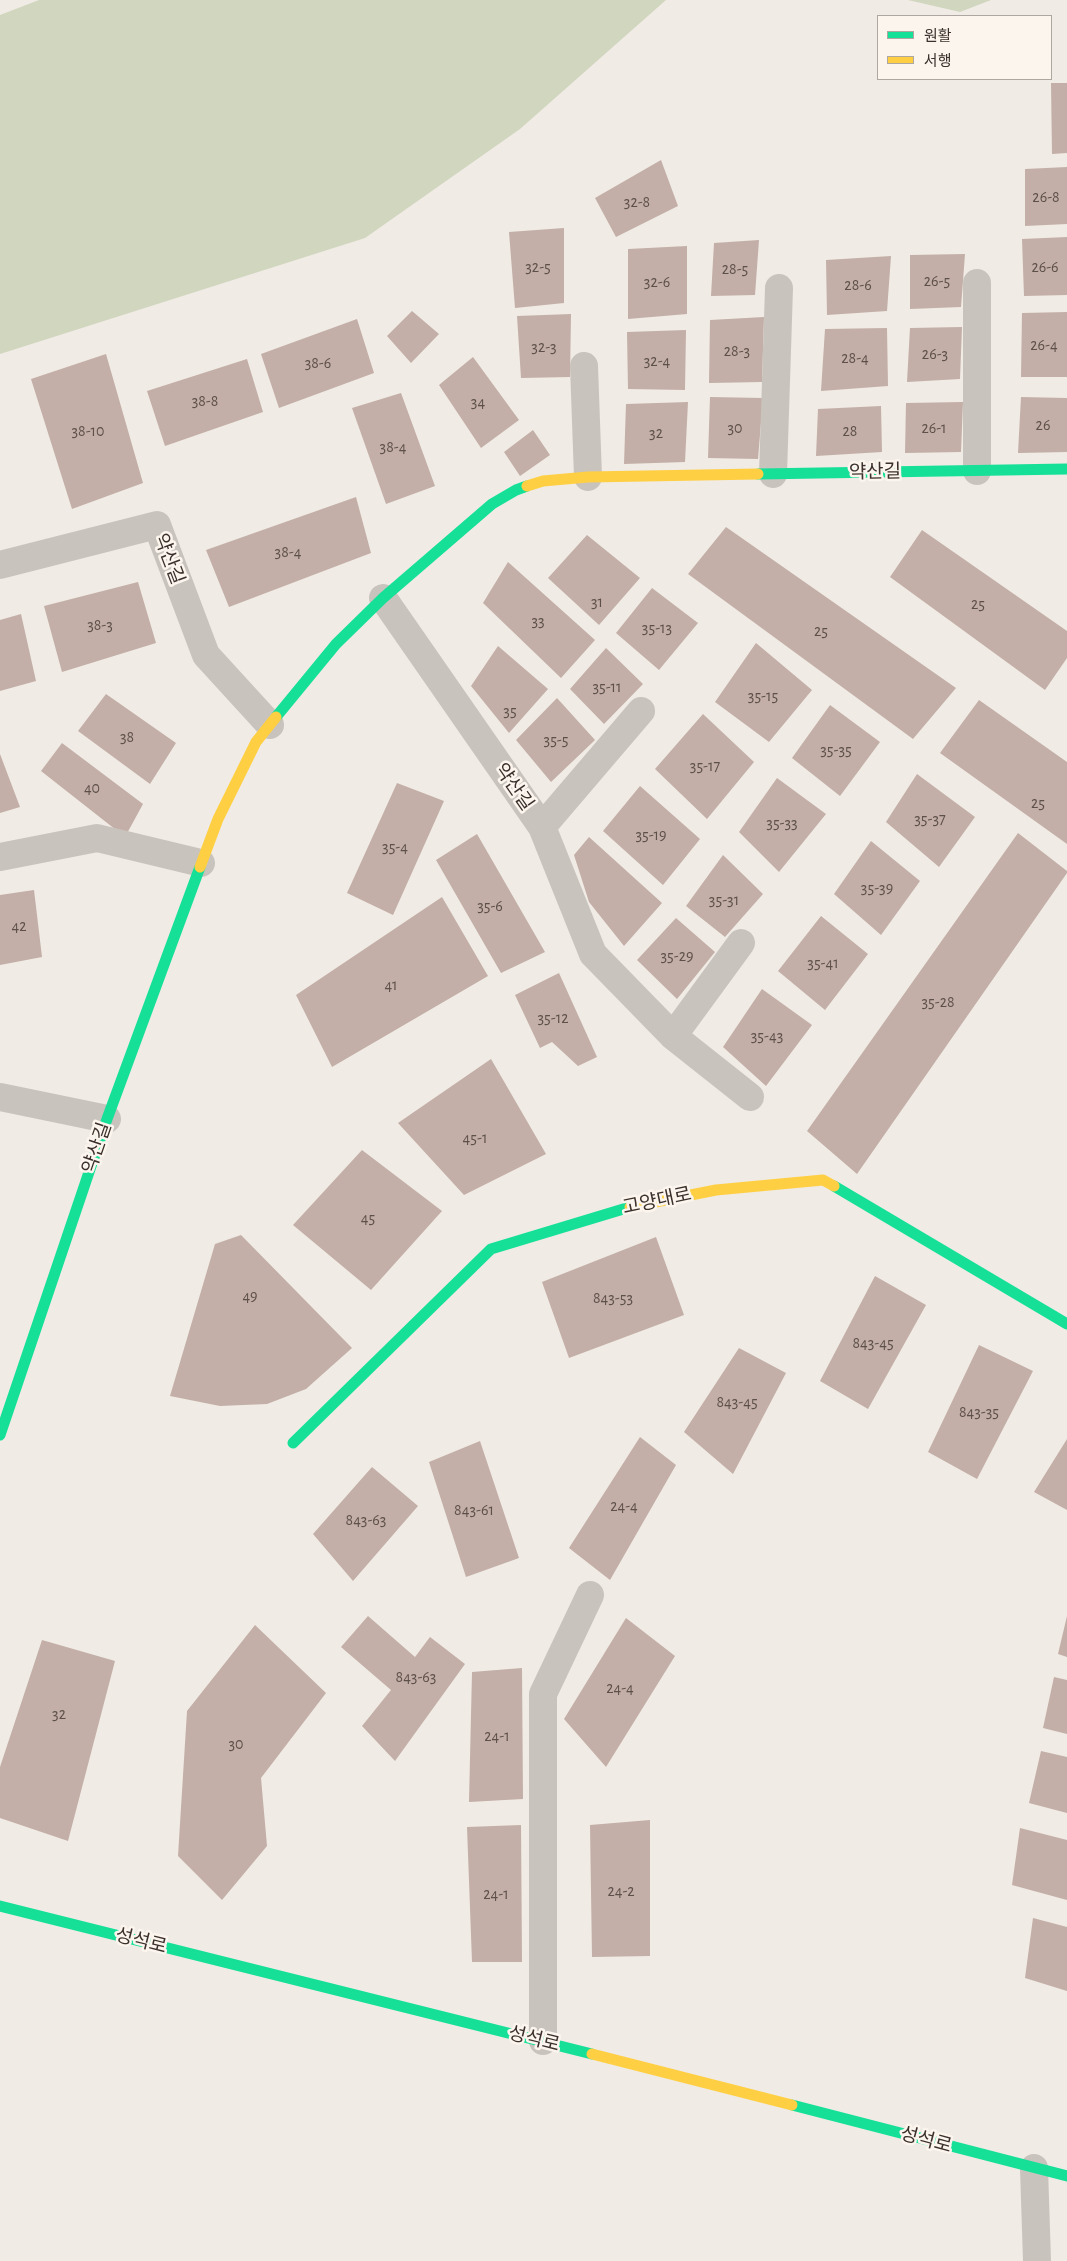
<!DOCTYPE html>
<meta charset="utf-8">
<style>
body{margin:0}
#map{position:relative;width:1067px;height:2261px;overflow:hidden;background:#f0ebe5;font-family:"Alegreya Sans","Noto Sans KR",sans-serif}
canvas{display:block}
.legend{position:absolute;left:877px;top:15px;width:175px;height:65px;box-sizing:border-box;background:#fbf5ee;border:1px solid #aea6a0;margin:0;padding:6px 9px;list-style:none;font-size:15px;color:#3b302b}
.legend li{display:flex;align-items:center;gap:10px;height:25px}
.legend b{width:25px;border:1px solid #aea6a0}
</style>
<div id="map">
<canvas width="1067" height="2261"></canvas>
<ul class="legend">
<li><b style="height:6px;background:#16e098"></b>원활</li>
<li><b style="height:6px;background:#ffcf43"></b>서행</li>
</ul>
</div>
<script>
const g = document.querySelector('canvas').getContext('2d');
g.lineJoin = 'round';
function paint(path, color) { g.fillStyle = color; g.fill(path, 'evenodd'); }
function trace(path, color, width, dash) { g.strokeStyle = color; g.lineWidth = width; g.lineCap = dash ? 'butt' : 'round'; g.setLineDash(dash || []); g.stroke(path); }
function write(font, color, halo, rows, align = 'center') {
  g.font = font + ' "Alegreya Sans","Noto Sans KR",sans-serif'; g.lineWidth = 5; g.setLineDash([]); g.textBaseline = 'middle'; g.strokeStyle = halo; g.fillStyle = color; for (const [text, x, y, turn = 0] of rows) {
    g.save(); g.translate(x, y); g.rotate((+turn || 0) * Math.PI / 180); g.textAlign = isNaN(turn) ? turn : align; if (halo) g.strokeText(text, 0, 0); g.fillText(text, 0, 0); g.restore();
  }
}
paint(new Path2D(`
 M39 0H666L520 129 365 238 0 354V15Z
 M908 0H991L960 12Z`), '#d1d6bf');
paint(new Path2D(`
 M1051 83H1067V153L1052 154Z
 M661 160 678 206 616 237 595 198Z
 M1067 167V224L1025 226V169Z
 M564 228V303L515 308 509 232Z
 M1067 237V295L1024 296 1022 239Z
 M759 240 755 295 711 296 714 243Z
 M687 246V314L628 319V249Z
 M965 254 961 307 910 309V255Z
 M891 256 887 311 827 315 826 260Z
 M412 311 439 334 411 363 387 336Z
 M1067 312V377H1021L1022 313Z
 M571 314 570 377 521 378 517 316Z
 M764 317 762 382 709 383 710 320Z
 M357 319 374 373 279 408 261 354Z
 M962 327 960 379 907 382 910 328Z
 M887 328 888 386 821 391 825 329Z
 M686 330 685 390 628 389 627 332Z
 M106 354 143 483 72 509 31 379Z
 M473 357 519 420 481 448 439 385Z
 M247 359 263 412 165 446 147 391Z
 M401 393 435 486 386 504 352 408Z
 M710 397 763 398 758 459 708 458Z
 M1021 397 1067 398V452L1018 453Z
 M688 402 685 462 624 464 626 404Z
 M963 402 961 452 905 453 906 403Z
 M881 406 882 452 816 456 818 409Z
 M533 430 550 455 520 476 504 452Z
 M356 497 371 553 229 607 206 550Z
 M726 527 956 688 913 739 688 574Z
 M922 530 1067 631V658L1045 690 890 577Z
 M587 535 640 578 599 625 548 578Z
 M508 562 595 640 561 678 483 603Z
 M138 582 156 643 62 672 44 606Z
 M652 588 698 623 659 670 616 633Z
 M21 614 36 681 0 691V620Z
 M756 643 812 690 769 742 715 702Z
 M498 646 548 689 509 733 471 686Z
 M606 648 643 684 604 724 570 689Z
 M106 694 176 743 150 784 78 731Z
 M557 698 595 740 551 782 516 740Z
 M979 700 1067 762V844L940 753Z
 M830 705 880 742 840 796 792 758Z
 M703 714 754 762 707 819 655 769Z
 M62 743 143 804 125 837 41 771Z
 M0 754 20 807 0 813Z
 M917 774 975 817 939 867 886 822Z
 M777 778 826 814 779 872 739 832Z
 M397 783 444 801 393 915 347 893Z
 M640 786 700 839 663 885 603 831Z
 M1018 833 1067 871V873L857 1174 807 1131Z
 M477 834 545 952 501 973 436 860Z
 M589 837 662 903 624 946 589 902 574 855Z
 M871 841 920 881 881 935 834 894Z
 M723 855 763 894 725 937 686 906Z
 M34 890 42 957 0 965V895Z
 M442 897 488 976 332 1067 296 995Z
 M821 916 868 954 825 1010 778 971Z
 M676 918 715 952 677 999 637 960Z
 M559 973 597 1057 578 1066 552 1042 540 1048 515 995Z
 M762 989 812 1025 766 1086 723 1047Z
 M491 1059 546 1154 464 1195 398 1123Z
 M362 1150 442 1211 371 1290 293 1225Z
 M241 1235 352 1348 306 1389 267 1404 220 1406 170 1396 215 1244Z
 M656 1237 684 1315 569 1358 542 1282Z
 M875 1276 926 1305 868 1409 820 1381Z
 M979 1345 1033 1371 977 1479 928 1452Z
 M739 1348 786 1373 733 1474 684 1432Z
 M640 1437 676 1465 610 1580 569 1548Z
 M1067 1439V1510L1034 1492Z
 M480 1441 519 1558 466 1577 429 1462Z
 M372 1467 418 1506 353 1581 313 1534Z
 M368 1616 415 1657 430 1637 465 1664 395 1761 362 1726 391 1690 341 1647Z
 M1067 1616V1657L1058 1654Z
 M626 1618 675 1656 606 1767 564 1719Z
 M255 1625 326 1693 261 1778 267 1846 222 1900 178 1856 187 1711Z
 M42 1640 115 1661 68 1841 0 1818V1767Z
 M522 1668 523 1799 469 1802 472 1672Z
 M1054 1677 1067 1680V1734L1043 1728Z
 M1041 1751 1067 1757V1813L1029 1803Z
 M650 1820V1956L592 1957 590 1825Z
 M521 1825 522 1962H472L467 1827Z
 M1020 1828 1067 1840V1900L1012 1885Z
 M1033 1918 1067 1927V1991L1025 1978Z`), '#c3afa7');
trace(new Path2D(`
 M977 283V471
 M584 366 588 477
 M773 474 779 288
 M0 565 157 525 206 655 270 725
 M383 598 542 827 593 954 673 1036 750 1097
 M542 827 641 711
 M0 857 97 838 201 863
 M673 1036 741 943
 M0 1097 107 1119
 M543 2041V1694L590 1595
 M1034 2168 1037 2261`), '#c9c3be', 28);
trace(new Path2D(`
 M758 474 1067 469
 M276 717 336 644 383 598 492 504 516 490 527 486
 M834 1186 1067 1324
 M0 1435 107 1119 200 867
 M293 1443 491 1249 630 1207
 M0 1906 592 2054
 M792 2105 1067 2176`), '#16e098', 11);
trace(new Path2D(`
 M527 486 543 481 588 477 758 474
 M200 867 218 819 256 742 276 717
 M630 1207 716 1190 823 1180 834 1186
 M592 2054 792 2105`), '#ffcf43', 11);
write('16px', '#5d504a', null, [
 ["26-8",1046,197],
 ["32-8",637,202],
 ["32-5",538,267],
 ["26-6",1045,267],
 ["28-5",735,269],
 ["26-5",937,281],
 ["32-6",657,282],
 ["28-6",858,285],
 ["26-4",1044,345],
 ["32-3",544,347],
 ["28-3",737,351],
 ["26-3",935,354],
 ["28-4",855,358],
 ["32-4",657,361],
 ["38-6",318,363],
 ["38-8",205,401],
 ["34",478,402],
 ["26",1043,425],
 ["30",735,428],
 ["26-1",934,428],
 ["38-10",88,431],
 ["28",850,431],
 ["32",656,433],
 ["38-4",393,447],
 ["38-4",288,552],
 ["31",597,602],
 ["25",978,604],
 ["33",538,621],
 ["38-3",100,625],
 ["35-13",657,628],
 ["25",821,631],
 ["35-11",607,687],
 ["35-15",763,696],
 ["35",510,711],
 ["38",127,737],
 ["35-5",556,740],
 ["35-35",836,750],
 ["35-17",705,766],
 ["40",92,788],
 ["25",1038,803],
 ["35-37",930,819],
 ["35-33",782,823],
 ["35-19",651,835],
 ["35-4",395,847],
 ["35-39",877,888],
 ["35-31",724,900],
 ["35-6",490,906],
 ["42",19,926],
 ["35-29",677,956],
 ["35-41",823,963],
 ["41",391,985],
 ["35-28",938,1002],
 ["35-12",553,1018],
 ["35-43",767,1036],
 ["45-1",475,1138],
 ["45",368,1218],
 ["49",250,1296],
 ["843-53",613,1298],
 ["843-45",873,1343],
 ["843-45",737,1402],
 ["843-35",979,1412],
 ["24-4",624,1506],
 ["843-61",474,1510],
 ["843-63",366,1520],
 ["843-63",416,1677],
 ["24-4",620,1688],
 ["32",59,1714],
 ["24-1",497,1736],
 ["30",236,1744],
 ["24-2",621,1891],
 ["24-1",496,1894]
]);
write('19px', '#3b302b', '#fbf5ee', [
 ["약산길",875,472,-1],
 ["약산길",169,559,69],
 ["약산길",514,787,55],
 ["약산길",97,1148,-71],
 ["고양대로",657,1201,-12],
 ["성석로",141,1941,14],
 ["성석로",534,2039,14],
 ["성석로",926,2140,15]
]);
</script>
